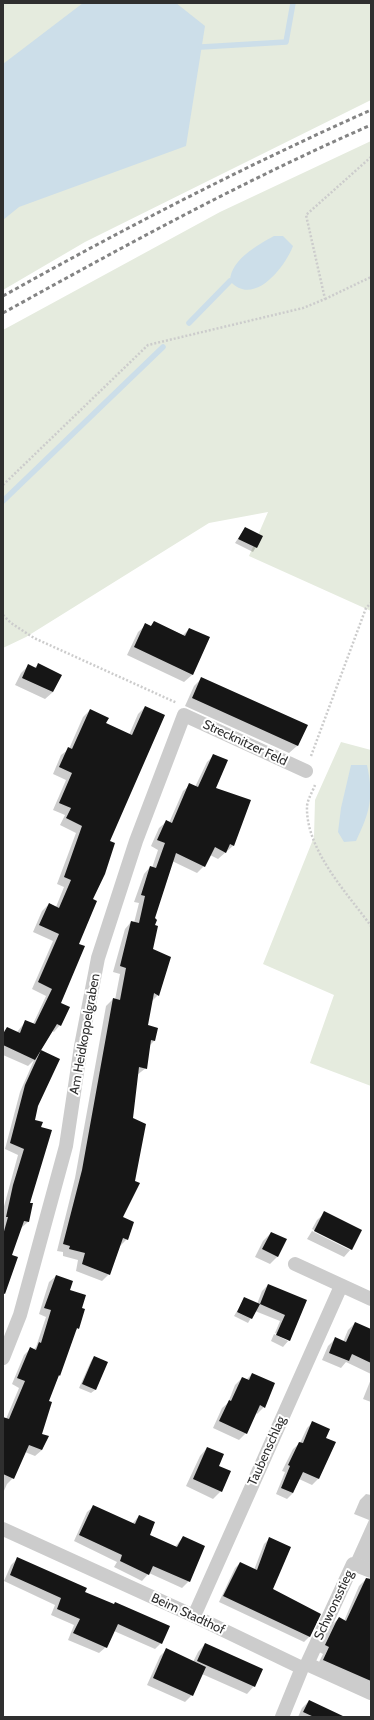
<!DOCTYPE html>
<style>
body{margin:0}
#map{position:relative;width:374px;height:1720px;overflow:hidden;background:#fff;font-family:Cabin,sans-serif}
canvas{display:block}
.frame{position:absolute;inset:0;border:4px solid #2f2f2f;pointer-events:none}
</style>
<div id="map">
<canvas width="374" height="1720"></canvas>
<div class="frame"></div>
</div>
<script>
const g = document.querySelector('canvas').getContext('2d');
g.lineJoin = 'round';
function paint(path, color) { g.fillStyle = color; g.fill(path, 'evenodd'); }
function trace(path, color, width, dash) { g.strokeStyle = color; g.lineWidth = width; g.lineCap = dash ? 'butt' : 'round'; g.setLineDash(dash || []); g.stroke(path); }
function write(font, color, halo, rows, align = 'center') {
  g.font = font + ' Cabin,sans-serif'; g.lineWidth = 4; g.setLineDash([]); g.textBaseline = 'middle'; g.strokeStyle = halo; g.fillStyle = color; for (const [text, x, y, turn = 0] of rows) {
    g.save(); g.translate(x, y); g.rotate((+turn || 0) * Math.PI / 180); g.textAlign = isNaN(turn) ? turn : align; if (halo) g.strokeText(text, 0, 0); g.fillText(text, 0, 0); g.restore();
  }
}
paint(new Path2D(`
 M3 3H371V100L85 242 3 290Z
 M371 141V611L249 556 268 512 209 523 26 637 3 648V330L220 212Z
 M341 742 371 750V1086L310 1063 334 995 263 964 314 837 315 800Z`), '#e5ebde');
paint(new Path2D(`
 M83 3H176L205 26 186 146 19 207 3 220V64Z
 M274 236H283L293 246C284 269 253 307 230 281 231 259 258 245 274 236Z
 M351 765H367C374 797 370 812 356 841L344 842 338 832 341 808Z`), '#ccdee9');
paint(new Path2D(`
 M245 528 262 537 253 552 235 543Z
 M154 622 183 635 189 629 209 638 192 675 184 682 127 655 138 632 146 625 150 627Z
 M38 665 53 692 45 699 15 685 21 673 28 666 34 668Z
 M202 678 306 726 297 746 289 753 185 706 194 686Z
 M145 707 92 900 60 1003V1025L54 1032 52 1031 38 1055 41 1052 37 1106 34 1120 28 1222 21 1228 11 1255 17 1257 3 1293V1210L18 1155 5 1149 20 1092 34 1060 28 1066 3 1055V1032L7 1028 17 1032 26 1021 33 1024 46 996 32 989 53 941 33 932 42 911 49 904 56 907 64 887 57 884 76 833 60 825 65 815 53 810 66 780 53 774 61 755 69 749 83 717 90 710 105 724 129 735 138 714Z
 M214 755 215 788 234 845 218 859 210 855 204 866 197 873 172 861 153 919 152 950 158 995 151 1002 147 1026 154 1041 149 1046 146 1068 137 1075 132 1118 134 1181 122 1218 132 1222 127 1239 120 1246 109 1274 102 1281 76 1271 78 1260 63 1256V1252L57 1251 75 1178 106 1006 113 999 115 1000 120 974 113 972 125 929 131 922 134 923 139 903 134 902 144 874 150 867 152 868 158 850 151 846 159 828 166 822 169 823 183 791 190 785 195 787 207 762Z
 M325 1213 351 1249 344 1257 307 1239 312 1231 350 1250V1248L312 1229 317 1220Z
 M271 1233 278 1256 270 1264 255 1257 263 1241Z
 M56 1276 81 1309 78 1328 74 1333 59 1375 47 1401 41 1434 47 1437 42 1450 35 1456 25 1452 13 1478 7 1484 3 1493V1418L6 1419 19 1388 12 1384 24 1355 30 1349 33 1350 36 1347 46 1317 39 1314 49 1282Z
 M268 1285 306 1301 289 1340 283 1347 271 1341 274 1334 288 1341V1339L275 1333 280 1321 255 1311 248 1323 234 1316 245 1298 257 1304 262 1291Z
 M355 1323 371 1330V1374L346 1362 341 1368 322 1360 328 1346 335 1339 343 1342 348 1330Z
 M94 1357 95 1390 91 1393 79 1388 91 1361Z
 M252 1374 264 1407 257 1414 256 1413 246 1433 239 1440 213 1428 222 1408 228 1403 235 1385 242 1378 246 1380Z
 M371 1379V1402L363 1399Z
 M313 1422 324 1438 334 1443 318 1479 312 1485 299 1479 293 1493 287 1499 276 1494 285 1472 282 1471 293 1449 300 1443 307 1428Z
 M207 1448 221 1491 213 1499 186 1486 200 1456Z
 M366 1494 371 1495V1574L351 1560 369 1520 354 1514 360 1500Z
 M94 1506 132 1524 139 1516 148 1535 175 1547 183 1537 189 1581 182 1588 149 1573 142 1581 114 1567 117 1562 74 1541 87 1512Z
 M269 1539 272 1589 319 1614 309 1637 304 1642 219 1602 235 1568 240 1563 254 1570 264 1544Z
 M18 1558 84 1592 161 1643 155 1649 114 1631 106 1647 99 1653 68 1640 74 1625 51 1615 55 1605 4 1581 11 1565Z
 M366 1579 371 1580V1690L317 1666 323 1654 319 1652 332 1625 339 1618 344 1621 359 1586Z
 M205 1644 254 1686 247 1694 202 1674 192 1695 185 1702 147 1685 160 1656 167 1649 193 1662 198 1652Z
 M309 1701 336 1717H298L302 1708Z`), '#0003');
trace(new Path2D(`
 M201 47 286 42 293 3
 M189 323 230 281
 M3 501 163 347`), '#ccdee9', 5.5);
paint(new Path2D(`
 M245 527 263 536 257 548 238 539Z
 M154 621 185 636 189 628 210 637 193 675 134 647 145 623 151 626Z
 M38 663 62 675 53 692 22 678 28 664 36 668Z
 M201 677 308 725 298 746 192 698Z
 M145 706 165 715 110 841 115 843 105 874 93 899 97 901 79 944 85 946 61 1003 70 1007 61 1026 57 1024 35 1060 3 1045V1034L7 1027 20 1033 25 1020 35 1024 52 989 38 982 59 934 39 925 49 903 59 908 71 880 64 877 82 826 66 818 71 808 59 803 72 773 59 767 68 747 72 749 90 709 109 718 106 723 132 735Z
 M213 754 228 760 216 788 251 800 234 846 230 844 226 853 215 847 205 867 176 853 155 918 157 920 155 925 158 926 153 949 171 957 159 996 154 993 148 1025 158 1028 155 1041 151 1040 147 1069 139 1067 133 1118 146 1124 135 1181 140 1183 123 1217 134 1222 128 1240 123 1238 110 1275 82 1264 85 1253 69 1249 70 1246 63 1244 82 1170 113 998 120 1000 126 968 120 966 131 921 139 923 145 896 141 895 150 866 156 868 165 843 157 840 166 820 172 823 189 783 198 787Z
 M41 1050 60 1059 38 1106 35 1120 43 1122 41 1127 52 1130 30 1203H33L29 1222 24 1221 12 1255 18 1257 5 1294 3 1293V1235L8 1217H6L13 1185 24 1149 10 1143 25 1085Z
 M324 1211 362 1230 352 1250 314 1231Z
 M271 1232 287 1239 278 1257 262 1249Z
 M56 1275 73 1281 70 1290 86 1295 82 1308 85 1309 79 1329 77 1328 60 1376 59 1375 49 1401 52 1402 42 1434 49 1436 42 1450 29 1445 14 1479 3 1474V1417L9 1419 25 1381 17 1378 30 1347 36 1350 39 1342 41 1343 51 1310 44 1308Z
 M268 1284 307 1300 290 1341 276 1335 285 1315 260 1304Z
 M244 1297 260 1304 252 1319 237 1312Z
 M355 1322 371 1329V1363L352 1354 349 1361 329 1353 335 1337 346 1342Z
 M94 1356 108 1362 96 1390 82 1384Z
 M252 1373 275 1383 265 1408 260 1405 247 1434 219 1421 229 1400 231 1401 242 1377 249 1380Z
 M312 1421 330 1429 326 1438 336 1442 319 1479 303 1472 293 1493 281 1488 290 1466 288 1465 299 1442 303 1443Z
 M207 1447 224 1454 219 1466 231 1471 222 1492 193 1479Z
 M93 1505 135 1524 139 1515 155 1522 150 1535 177 1547 183 1536 205 1546 190 1582 153 1566 149 1575 120 1561 122 1555 79 1535Z
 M269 1537 291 1547 273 1589 321 1614 310 1637 223 1596 240 1562 257 1570Z
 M17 1557 87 1588 85 1592 114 1604 115 1602 170 1626 162 1644 118 1624 107 1648 73 1633 80 1619 57 1609 61 1598 10 1575Z
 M366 1578 371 1579V1681L323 1660 329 1647 325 1645 336 1622 339 1617 346 1621Z
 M205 1643 263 1669 255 1687 197 1661Z
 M166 1648 206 1667 193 1696 153 1678Z
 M309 1700 345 1717H314L303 1712Z`), '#161616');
trace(new Path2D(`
 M325 299 371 277
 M3 485 148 345 303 308 325 299 306 215 371 157
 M3 615 11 623 34 638 177 703
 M311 756 366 608 371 603
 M315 785C313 791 307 800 307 807 306 850 347 893 371 926`), '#ccc', 2.5, [2, 2]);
trace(new Path2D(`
 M295 1264 371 1299
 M3 1358 20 1315 66 1146 81 1046 98 958 136 841 184 715 306 771
 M3 1529 194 1616 302 1668 307 1664 353 1564 371 1571
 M194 1616 341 1286
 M307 1664 371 1693
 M282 1717 302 1668`), '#ccc', 14);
trace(new Path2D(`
 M3 296C123 229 245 166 371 110
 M3 313C124 246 245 180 371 125`), '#848484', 3, [4, 3]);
write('13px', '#2f2f2f', '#fff', [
 ["Strecknitzer Feld",245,743,25],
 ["Am Heidkoppelgraben",85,1034,-80],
 ["Taubenschlag",267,1451,-66],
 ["Schwonsstieg",334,1605,-65],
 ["Beim Stadthof",188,1614,25]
]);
</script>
